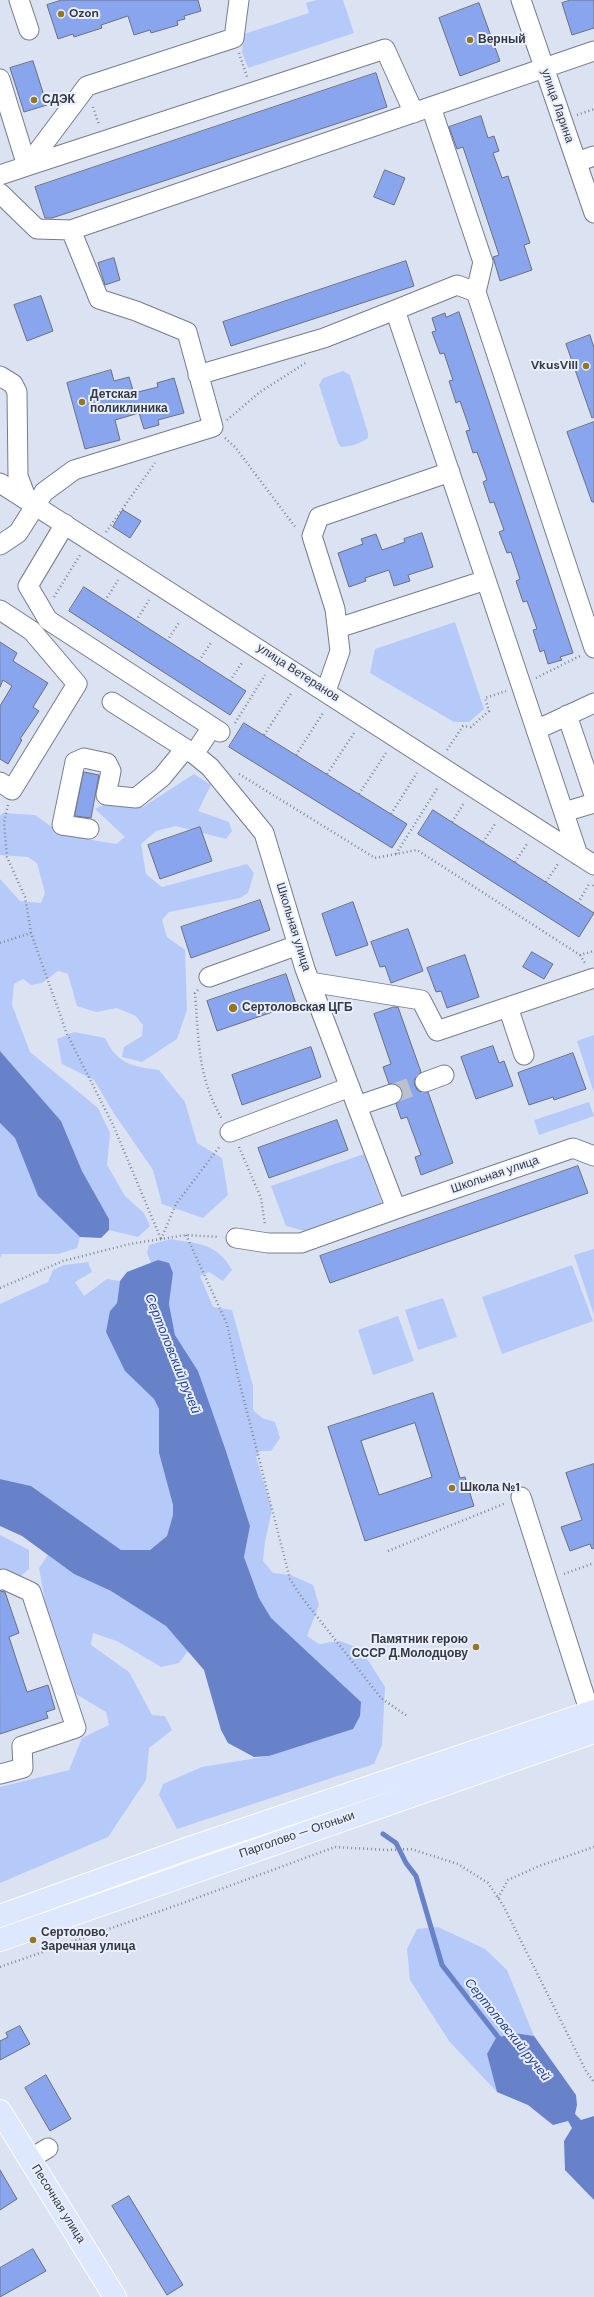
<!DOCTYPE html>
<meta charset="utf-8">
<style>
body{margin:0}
canvas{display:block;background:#dbe2f2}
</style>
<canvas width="594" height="2297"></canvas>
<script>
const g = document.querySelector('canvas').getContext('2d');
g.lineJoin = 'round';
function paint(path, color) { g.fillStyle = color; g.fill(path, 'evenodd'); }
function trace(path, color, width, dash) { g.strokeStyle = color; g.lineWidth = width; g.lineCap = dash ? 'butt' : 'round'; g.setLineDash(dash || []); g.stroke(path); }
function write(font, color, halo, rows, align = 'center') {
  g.font = font + ' "DM Sans",sans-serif'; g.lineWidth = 4; g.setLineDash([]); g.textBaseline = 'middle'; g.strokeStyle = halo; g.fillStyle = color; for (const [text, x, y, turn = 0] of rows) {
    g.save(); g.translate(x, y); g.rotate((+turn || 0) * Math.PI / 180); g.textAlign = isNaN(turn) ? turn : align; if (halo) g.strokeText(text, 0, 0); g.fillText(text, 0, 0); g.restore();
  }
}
paint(new Path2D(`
 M317 0H343L354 33 248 68 242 52 244 34 309 13 306 3Z
 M343 371 350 375 368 433V438C362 443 349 447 341 447L338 443 319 385 323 378Z
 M455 622 484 709 469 722H454L370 673 375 649Z
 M194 774 211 785 198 811 229 822 232 831 226 839 176 826 156 831 141 844 146 874 162 887 247 864 254 873 248 893 240 898 169 912 162 920 167 937 185 950 187 1010 177 1039 142 1062 122 1057 124 1047 142 1036 143 1025 136 1016 117 1008 96 1012 77 1006 68 974 58 971 42 983 31 985 23 979 14 984 12 1005 30 1052 98 1108 110 1133 107 1165 125 1196 144 1213 150 1226 138 1237 109 1230V1219L82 1171 61 1121 0 1051V879L20 901 41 903 45 893 37 863 28 857 0 855V816L3 813 35 815 63 835 116 844 125 837 95 809 105 804 143 807Z
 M74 1032 105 1038C118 1065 132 1066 159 1070L185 1102 197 1143 222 1158 228 1195 203 1218 162 1204 153 1170 113 1112 94 1080 62 1064 57 1039Z
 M594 1035V1093L577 1041Z
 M589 1102 594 1116 539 1135 534 1120Z
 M0 1123 15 1138 38 1196 80 1237 77 1248 58 1254H2L0 1258Z
 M364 1154 381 1201V1205L309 1232 286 1226 271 1186Z
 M171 1239C199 1244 217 1243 232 1270L223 1281 209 1272 200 1276 213 1307 232 1310 253 1386V1410L262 1418 275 1422 280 1438 271 1451H260L256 1457 272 1509 265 1542 263 1561 273 1573 291 1575 313 1585 319 1605 307 1636 319 1644 340 1641 361 1649 385 1687 382 1745 374 1764 177 1829 159 1795 163 1784 202 1767 269 1756 271 1618 259 1598 244 1557 250 1526 226 1451 198 1371 175 1335 169 1304 173 1273 158 1260 151 1263 147 1253 149 1245Z
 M594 1249V1315L574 1255Z
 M88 1262 92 1272 75 1282 84 1296 107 1279 120 1281 117 1303 110 1311 125 1371 154 1399 159 1409V1453L173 1505V1516L167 1536 150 1550H121L31 1486 0 1479V1304L48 1282 53 1270 64 1265Z
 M572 1265 593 1321 502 1354 482 1297Z
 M443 1298 457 1337 418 1350 405 1310Z
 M398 1316 414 1361 373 1375 358 1330Z
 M0 1535 29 1550V1569L20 1577 0 1576Z
 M48 1555 74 1574 111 1591 149 1614 166 1626 188 1651 179 1663 161 1667 117 1641 93 1633 91 1645 129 1672 152 1715 165 1716 172 1730 149 1748 146 1780 108 1837 0 1883V1787L69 1770 82 1738 109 1725 106 1712 76 1694 45 1601 39 1568Z
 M438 1927 485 1949 507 1970 534 2036 514 2033 487 2054 497 2092 449 2041 410 1980 407 1949 417 1929Z`), '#b6caf9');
paint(new Path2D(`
 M0 1051 61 1121 82 1171 109 1219V1230L101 1238 80 1237 38 1196 15 1138 0 1123Z
 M158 1260 169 1263 173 1273 169 1304 175 1335 198 1371 226 1451 250 1526 244 1557 259 1598 271 1618 361 1702 360 1716 353 1729 269 1756 254 1757 228 1743 221 1730 204 1670 166 1626 111 1591 74 1574 22 1536 0 1526V1479L31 1486 121 1550H150L167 1536 173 1515V1505L159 1453V1409L154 1399 125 1371 106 1332 110 1311 117 1303 120 1281 127 1272Z
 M514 2033 534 2036 576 2095 577 2105 575 2114 581 2120 594 2116V2200L565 2170 564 2141 572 2128 568 2121 553 2125 528 2105 497 2092 487 2054 496 2038Z`), '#6882c9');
trace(new Path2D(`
 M383 1834 396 1843 406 1863 416 1876 442 1965 502 2042`), '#6882c9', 5);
const building = new Path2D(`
 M62 0H198L201 11 184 16 185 19 177 21 178 25 151 33 150 30 134 35 128 16 101 25 102 28 74 37 73 34 58 39 47 5Z
 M571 0H594V28L572 35 562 3Z
 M479 3 500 61 460 76 439 18Z
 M33 61 47 105 24 112 10 68Z
 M376 73 387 107 52 218H45L35 187Z
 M481 116 488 138 494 136 499 151 493 153 502 178 508 176 530 243 524 245 532 270 500 281 493 257 499 255 463 147 457 149 449 127Z
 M385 170 405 178 394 205 374 197Z
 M114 258 120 280 105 285 98 263Z
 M406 261 414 286 231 346 223 322Z
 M41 296 53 331 27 341 14 305Z
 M459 312 573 653 560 657 562 660 548 664 544 650 540 652 533 630 537 629 527 601 523 602 516 581 520 579 511 552 507 553 499 532 504 530 494 502 490 503 483 482 487 480 477 452 473 453 466 431 470 430 460 401 456 403 449 381 453 380 444 353 440 354 432 332 436 331 432 318 445 313 446 317Z
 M590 335 594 348V417L592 418 566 344Z
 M111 370 114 381 129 377 134 393 158 387 157 383 174 378 184 413 158 420 159 425 144 429 139 413 115 420 120 440 85 449 67 383Z
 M594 422V502H592L567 432Z
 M123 510 141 521 130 538 113 527Z
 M422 533 433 567 408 575 410 581 394 586 389 570 365 578 366 581 349 587 338 553 363 544 361 539 376 534 382 550 405 542 404 539Z
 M84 587 246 691 230 715 69 611Z
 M0 642 17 653 13 661 48 683 33 707 39 711 20 739 22 740 8 764 0 759V706L12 686 3 680 0 687Z
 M244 723 407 824 392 848 229 747Z
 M84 772 99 775 91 818 75 816Z
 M433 810 594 913 579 937 418 834Z
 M200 827 212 861 160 879 148 845Z
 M260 900 270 930 191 958 181 927Z
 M353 902 368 945 336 956 322 914Z
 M408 929 423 971 391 983 385 966 380 967 371 942Z
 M532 952 553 964 544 979 523 967Z
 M465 955 479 997 447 1008 441 991 436 992 427 968Z
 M286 974 296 1004 217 1031 207 1001Z
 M394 1007H398L421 1072 414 1080 415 1086 418 1091 428 1092 453 1163 421 1175 415 1157 421 1155 407 1117 401 1119 396 1104 403 1096 402 1091 399 1085 389 1084 383 1067 391 1064 374 1014Z
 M493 1046 499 1063 504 1061 513 1086 476 1099 461 1057Z
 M311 1047 321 1077 242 1105 232 1075Z
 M573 1053 586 1089 554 1100 553 1097 529 1105 518 1073Z
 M337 1120 348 1150 269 1178 258 1148Z
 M578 1166 588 1193 330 1283 320 1256Z
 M433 1393 460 1478 465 1477 474 1506 365 1541 328 1427ZM415 1423 432 1477 379 1495 361 1441Z
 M594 1464V1548L592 1549 590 1544 570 1551 561 1527 582 1520 566 1473Z
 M0 1591 5 1592 19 1633 9 1637 27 1692 48 1685 55 1709 46 1712 48 1718 0 1734Z
 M20 2026 30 2044 0 2060V2041L8 2037 6 2033Z
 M46 2075 71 2119 50 2131 25 2088Z
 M0 2170 17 2199 0 2210Z
 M129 2196 183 2285 167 2295 112 2206Z
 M33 2249 46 2271 0 2297V2268Z`);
paint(building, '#89a5ee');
trace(building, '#6b707e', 1);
trace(new Path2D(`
 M392 1094 425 1082`), '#bac0ce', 19, [19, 10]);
const minor = new Path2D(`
 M19 0 29 30
 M521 0 594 213
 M0 79 27 166 385 49 414 113
 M431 107 483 262 476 292
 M577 162 594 156
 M0 175 27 166 87 86 234 38 239 0
 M0 193 37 229 71 230 594 51
 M198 375 324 338 395 310
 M0 376 13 384 17 392 18 476 27 500
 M0 483 594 865
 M65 524 28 586 48 620 220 732
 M0 545 18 533 44 492 74 470 213 427 187 332 136 311 99 299 71 230
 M486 580 578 855
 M0 610 32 631 77 684 12 790 0 782
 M338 628 486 580 395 310 457 285 476 292 594 648
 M326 691 340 651 335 609 312 536 319 517 450 472
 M112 702 194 754 210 767 264 833 305 969 396 1209 573 1148 594 1156
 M567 715 594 795
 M536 730 594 703
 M194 754 212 727
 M564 812 594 803
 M89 829 62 825 75 762 84 758 107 763 111 771 106 795 136 798 162 777 185 749
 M209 977 298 945
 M310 982 421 1000 437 1031 594 978
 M508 1007 524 1055
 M425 1082 444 1075
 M357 1106 392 1094
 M230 1132 350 1087
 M236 1238 268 1243H301L396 1209
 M521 1497 590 1713
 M0 1580 3 1579 31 1592 76 1728 22 1746 23 1768 0 1774
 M30 2159 48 2148`);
const major = new Path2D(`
 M0 1916 189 1848 594 1711
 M0 1940 594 1732
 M0 2111 115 2297`);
trace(minor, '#767c8a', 21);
trace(major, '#fff', 24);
trace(new Path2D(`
 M239 53 247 77
 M93 107 99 125
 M577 115 594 109
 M227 420 260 392 307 362
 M225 438 235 447 296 528
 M106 532 155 463
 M54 597 80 555
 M105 601 118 580
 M136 621 149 600
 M167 641 180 621
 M199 661 212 641
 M536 678 580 656
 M230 681 243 661
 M235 723 265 675
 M264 735 292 692
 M447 750 463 726 471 727 489 711 485 698 506 691
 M296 755 323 713
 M239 774 375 858 417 850 580 955 594 951
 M327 774 354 733
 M359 794 386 753
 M8 805 4 822 7 857 25 897 31 933 67 1034 113 1125 161 1239
 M391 814 417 773
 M452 822 464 803
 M483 842 495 824
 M396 854 438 787
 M515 862 527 844
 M546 882 558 864
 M593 886 594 884
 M578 903 589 884
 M0 943 31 933
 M580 955 585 963
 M198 990 195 993C199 1040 197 1076 222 1119
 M239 1147 261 1198 265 1225
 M186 1235 227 1324 238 1377 290 1579 300 1595 381 1698 407 1716
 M161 1239 176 1204 220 1146
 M0 1288 63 1261 130 1244 186 1235 219 1237
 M388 1551 506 1503
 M564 1574 594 1563
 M498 1898 508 1880 539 1866 594 1847
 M0 1967 183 1903 335 1847 388 1850 411 1849 458 1864 488 1883 503 1905 586 2071 594 2082`), '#838892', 2.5, [1, 3]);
trace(minor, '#fff', 19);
trace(major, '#dde7fe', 22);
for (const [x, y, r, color] of [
 [61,14,4,"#96761e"],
 [470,40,4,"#96761e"],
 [34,100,4,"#96761e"],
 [586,366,4,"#96761e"],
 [82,402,4,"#96761e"],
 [233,1008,5,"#96761e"],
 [452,1488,4,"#96761e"],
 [476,1647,4,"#96761e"],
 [33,1940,4,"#96761e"]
]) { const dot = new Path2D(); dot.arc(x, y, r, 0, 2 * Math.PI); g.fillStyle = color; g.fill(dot); trace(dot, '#e8efff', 1.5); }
write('bold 12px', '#35383e', '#e8efff', [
 ["Ozon",69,14],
 ["Верный",478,40],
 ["СДЭК",42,100],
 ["VkusVill",578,366,"right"],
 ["Детская",90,395],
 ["поликлиника",90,409],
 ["Сертоловская ЦГБ",242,1008],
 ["Школа №1",460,1488],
 ["Памятник герою",468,1640,"right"],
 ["СССР Д.Молодцову",468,1654,"right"],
 ["Сертолово,",41,1933],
 ["Заречная улица",41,1947]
], 'left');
write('12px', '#35383e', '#e8efff', [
 ["улица Ларина",557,106,71],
 ["улица Ветеранов",298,673,33],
 ["Школьная улица",293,927,73],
 ["Школьная улица",495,1175,-19],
 ["Парголово — Огоньки",297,1835,-19],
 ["Песочная улица",58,2204,58]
]);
write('italic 13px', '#273f93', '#e8efff', [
 ["Сертоловский ручей",172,1354,68],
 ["Сертоловский ручей",507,2030,51]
]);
</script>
